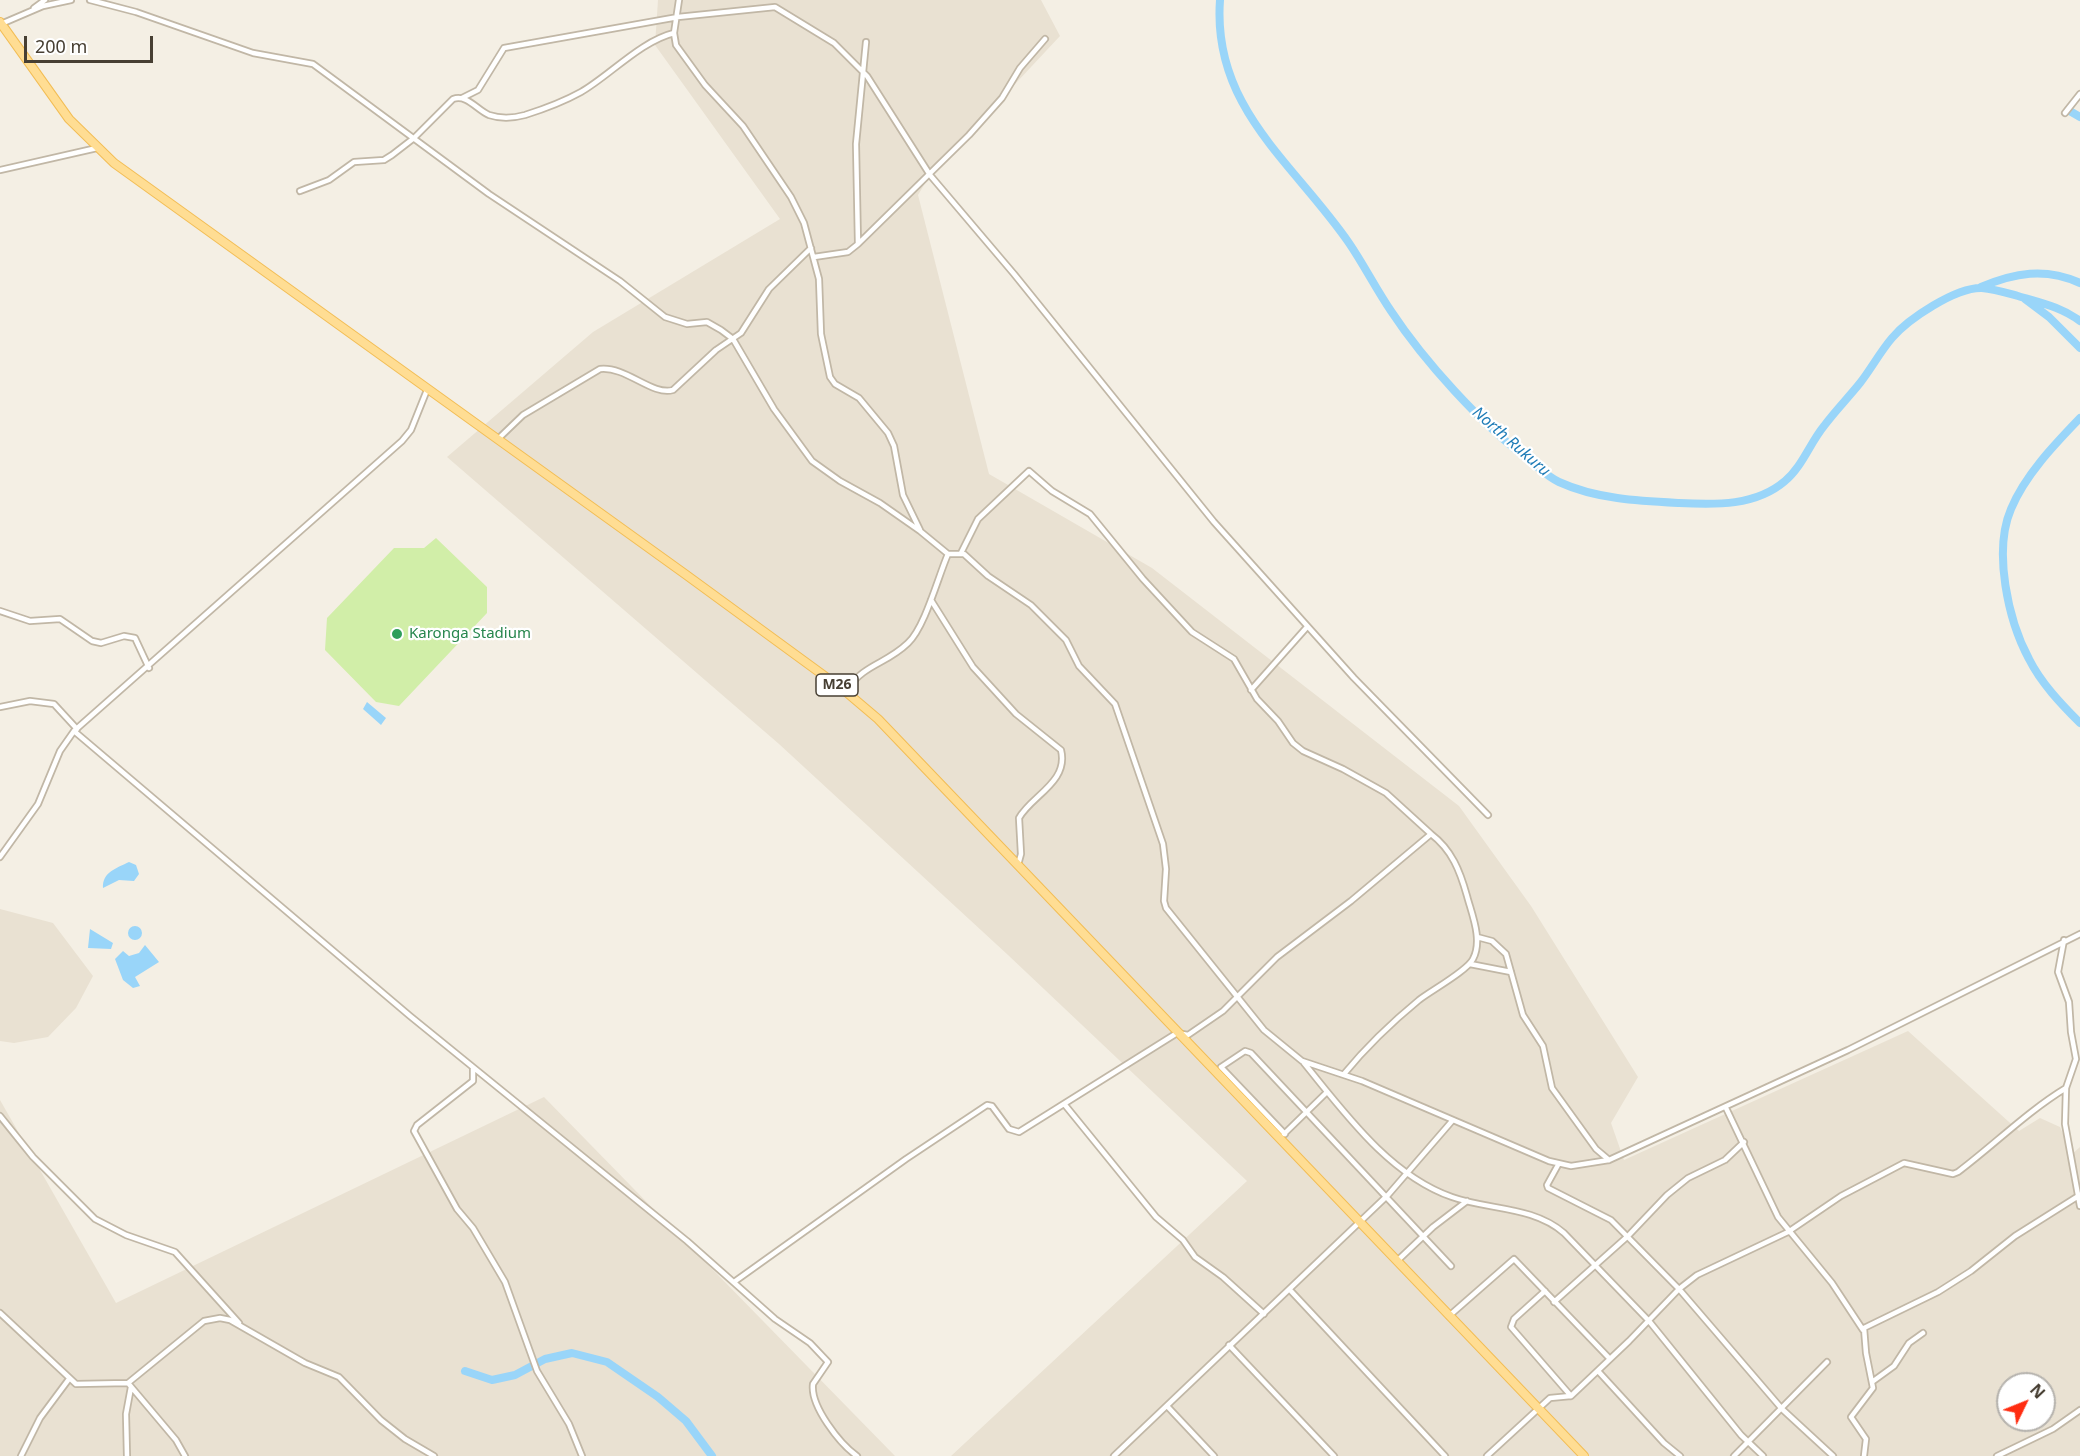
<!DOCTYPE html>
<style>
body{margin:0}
#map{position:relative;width:2080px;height:1456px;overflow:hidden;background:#f4efe4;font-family:"Noto Sans",sans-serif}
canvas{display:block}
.north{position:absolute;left:1996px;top:1372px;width:60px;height:60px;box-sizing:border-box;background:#fff;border:2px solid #b5b2ad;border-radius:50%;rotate:47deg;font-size:16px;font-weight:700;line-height:24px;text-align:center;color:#473f33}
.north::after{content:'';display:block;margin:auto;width:21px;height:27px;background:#ff2d11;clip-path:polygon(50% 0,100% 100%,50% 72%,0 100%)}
.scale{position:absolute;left:24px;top:36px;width:129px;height:27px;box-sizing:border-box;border:3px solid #473f33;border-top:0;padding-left:8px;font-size:18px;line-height:21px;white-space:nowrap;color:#473f33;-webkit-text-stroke:4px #fff;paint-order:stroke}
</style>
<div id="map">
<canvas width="2080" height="1456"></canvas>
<div class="north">N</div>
<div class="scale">200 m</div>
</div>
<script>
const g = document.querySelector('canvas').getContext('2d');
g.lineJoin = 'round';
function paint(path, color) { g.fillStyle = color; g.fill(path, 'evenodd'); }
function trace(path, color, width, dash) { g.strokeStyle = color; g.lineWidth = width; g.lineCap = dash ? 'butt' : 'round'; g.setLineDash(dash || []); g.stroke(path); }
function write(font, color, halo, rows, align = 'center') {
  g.font = font + ' "Noto Sans",sans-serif'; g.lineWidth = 4.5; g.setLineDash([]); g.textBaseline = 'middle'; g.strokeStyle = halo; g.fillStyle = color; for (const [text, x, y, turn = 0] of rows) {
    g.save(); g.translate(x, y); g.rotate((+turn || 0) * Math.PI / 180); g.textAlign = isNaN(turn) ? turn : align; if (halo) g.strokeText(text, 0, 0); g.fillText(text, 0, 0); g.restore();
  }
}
paint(new Path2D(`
 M658 0H1041L1060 36 930 175 918 195 989 474 1152 568 1459 806 1531 906 1638 1077 1611 1123 1624 1160 1908 1031 2019 1131 2040 1118 2060 1127 2072 1154 2080 1147V1456H951L1247 1181 1008 955 779 744 447 457 593 332 780 219 655 45ZM2008 1384H2044V1420H2008Z
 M0 909 53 923 93 976 76 1008 48 1037 14 1043 0 1041Z
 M544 1097 895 1456H0V1100L116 1303Z`), '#e9e1d2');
paint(new Path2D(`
 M436 538 487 587V613L399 706 376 702 325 650 327 618 394 548H424Z`), '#d1eea8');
paint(new Path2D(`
 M367 702 386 718 381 725 363 709Z
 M129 862 136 865 139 874 134 881 119 880 103 888C102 872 117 868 129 862Z
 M128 933a7 7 0 1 1 14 0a7 7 0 1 1-14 0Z
 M90 929 113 943 111 949 88 948Z
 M145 945 159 962 135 977 140 986 133 988 123 980 115 959 123 951 129 956 139 953Z`), '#99d5f9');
trace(new Path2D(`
 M1220 0C1212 108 1294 163 1349 243 1364 265 1376 289 1391 311 1424 361 1481 424 1529 460 1538 467 1548 477 1559 482 1596 499 1639 501 1679 503 1716 505 1756 506 1785 481 1802 467 1810 443 1824 426 1835 411 1848 398 1860 383 1871 369 1880 352 1892 338 1908 319 1956 287 1982 288 1994 289 2007 293 2018 296 2041 303 2061 307 2080 321
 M2068 110 2080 117
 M1981 287C2014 273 2045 267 2080 283
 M2025 299 2049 317 2080 348
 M2080 418C2055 444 2025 475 2011 509 1993 551 2008 620 2029 659 2041 683 2061 704 2080 723
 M465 1371 492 1380 515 1375 545 1359 572 1353 607 1362 658 1397 686 1421 712 1456`), '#99d5f9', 8);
const street = new Path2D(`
 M90 0 136 12 253 53 313 64 489 194 620 281 665 317 687 324 707 322 721 330 733 339 774 409 812 461 840 481 880 503 920 531 948 554H964L988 576 1031 605 1066 640 1079 666 1115 704 1163 844 1166 869 1164 901 1166 908 1264 1030 1302 1061 1362 1081 1549 1161 1571 1166 1609 1160 1848 1050 2080 934
 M679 0 674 33 676 45 705 85 743 126 791 197 804 223 819 279 821 334 830 377 835 384 859 398 888 433 894 446 903 495 920 530
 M34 8 45 0
 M1 24 43 6 71 0
 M462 98 478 90 504 48 678 17 775 7 834 43 867 76 930 175 1014 274 1214 522 1354 678 1488 815
 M2065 113 2080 94
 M0 170 97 148
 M300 191 329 180 354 162 384 160 392 155 414 138 453 99C467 94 477 110 489 115 501 119 514 118 525 115 544 109 563 102 581 92 609 76 641 41 674 33
 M858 244 969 135 1002 98 1020 68 1045 39
 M814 257 848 252 858 244 856 144 866 42
 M498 439 523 415 600 369C626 366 652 396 673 390L716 350 741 333 769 289 811 248
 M931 600 973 667 1016 714 1061 750C1069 782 1031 796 1019 818L1021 854 1018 865
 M0 611 30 621 60 619 92 641 101 643 124 636 135 638 149 668
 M1251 690 1307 627
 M845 691C867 662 885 665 908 643 925 627 938 577 948 554
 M0 707 30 701 54 704 77 729
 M74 731 410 1016 687 1241 775 1319 810 1343 828 1362 813 1384C810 1406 840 1444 857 1456
 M0 857 38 804 60 751 74 731 402 441 411 430 427 390
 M1477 937 1492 941 1506 954 1523 1015 1543 1046 1552 1088 1596 1149 1609 1160
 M2064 940 2058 972 2069 1002 2071 1032 2076 1059 2066 1088 2065 1124 2080 1206
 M1470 964 1511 972
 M1304 1063C1344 1112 1389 1175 1452 1197 1488 1210 1533 1206 1564 1233L1649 1321 1741 1435 1763 1456
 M473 1069V1081L417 1125 414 1131 457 1209 473 1228 505 1282 537 1371 569 1424 582 1456
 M1344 1074C1367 1046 1391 1023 1419 1000 1432 990 1467 971 1473 959 1483 940 1472 915 1467 896 1460 871 1452 850 1431 834
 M1065 1105 1156 1217 1183 1240 1195 1257 1223 1277 1264 1314
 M1726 1108 1778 1217 1832 1283 1863 1330
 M0 1116 33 1157 95 1219 126 1235 175 1252 239 1323
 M1284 1134 1327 1092
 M1285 1134 1221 1067 1245 1051 1251 1053 1451 1266
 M1558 1165 1547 1185 1548 1188 1611 1220 1679 1289 1782 1409 1833 1456
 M1397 1261 1433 1227 1467 1201
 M734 1282 906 1159 987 1105 992 1106 1009 1129 1019 1132 1177 1033 1188 1035 1223 1011 1277 957 1351 901 1431 834 1386 793 1343 769 1303 751 1293 743 1278 721 1257 699 1234 659 1192 632 1143 579 1090 514 1052 491 1029 471 978 519 961 553
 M1290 1290 1445 1456
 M1545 1291 1514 1319 1511 1327 1571 1396
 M1554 1302 1628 1236 1667 1195 1688 1178 1725 1160 1744 1142
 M0 1313 76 1384 128 1383 176 1440 185 1456
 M1449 1316 1514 1259 1610 1359
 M1229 1345 1334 1456
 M1598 1371 1664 1443 1680 1456
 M1872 1382 1894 1366 1909 1343 1923 1333
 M128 1383 204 1321 220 1318 230 1320 305 1363 339 1377 381 1420 405 1439 434 1456
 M1167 1406 1214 1456
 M21 1456 40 1418 69 1379
 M127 1456 126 1414 131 1387
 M1114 1456 1388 1195 1452 1121
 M1487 1456 1550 1398 1571 1396 1629 1341 1679 1289 1697 1275 1788 1232 1841 1196 1904 1163 1953 1174 1958 1172C1995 1144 2028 1111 2066 1088
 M1734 1456 1827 1362
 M1864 1456 1866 1439 1851 1417 1873 1388 1866 1353 1864 1328 1938 1292 1971 1271 2015 1236 2080 1195
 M1997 1456 2053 1429 2080 1410`);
const primary = new Path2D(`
 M0 22 69 119 114 163 685 574 845 691 878 719 1584 1456`);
trace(street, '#c1b7a6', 8);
trace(primary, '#f2bd55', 10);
trace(street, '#fff', 4.5);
trace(primary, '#ffdd93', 8);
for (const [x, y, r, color] of [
 [397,634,6,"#2e9e5b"]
]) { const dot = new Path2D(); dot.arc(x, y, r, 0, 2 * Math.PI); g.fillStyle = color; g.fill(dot); trace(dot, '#fff', 2); }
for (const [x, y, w] of [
 [837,685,42]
]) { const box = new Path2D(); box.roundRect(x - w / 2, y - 11, w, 22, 4.5); g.fillStyle = '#fff'; g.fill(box); trace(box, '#473f33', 1.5); }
write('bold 14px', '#473f33', null, [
 ["M26",837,685]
]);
write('15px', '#27864d', '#fff', [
 ["Karonga Stadium",409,634]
], 'left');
write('italic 16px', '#1f7cb7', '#fff', [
 ["North Rukuru",1511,442,41]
]);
</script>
